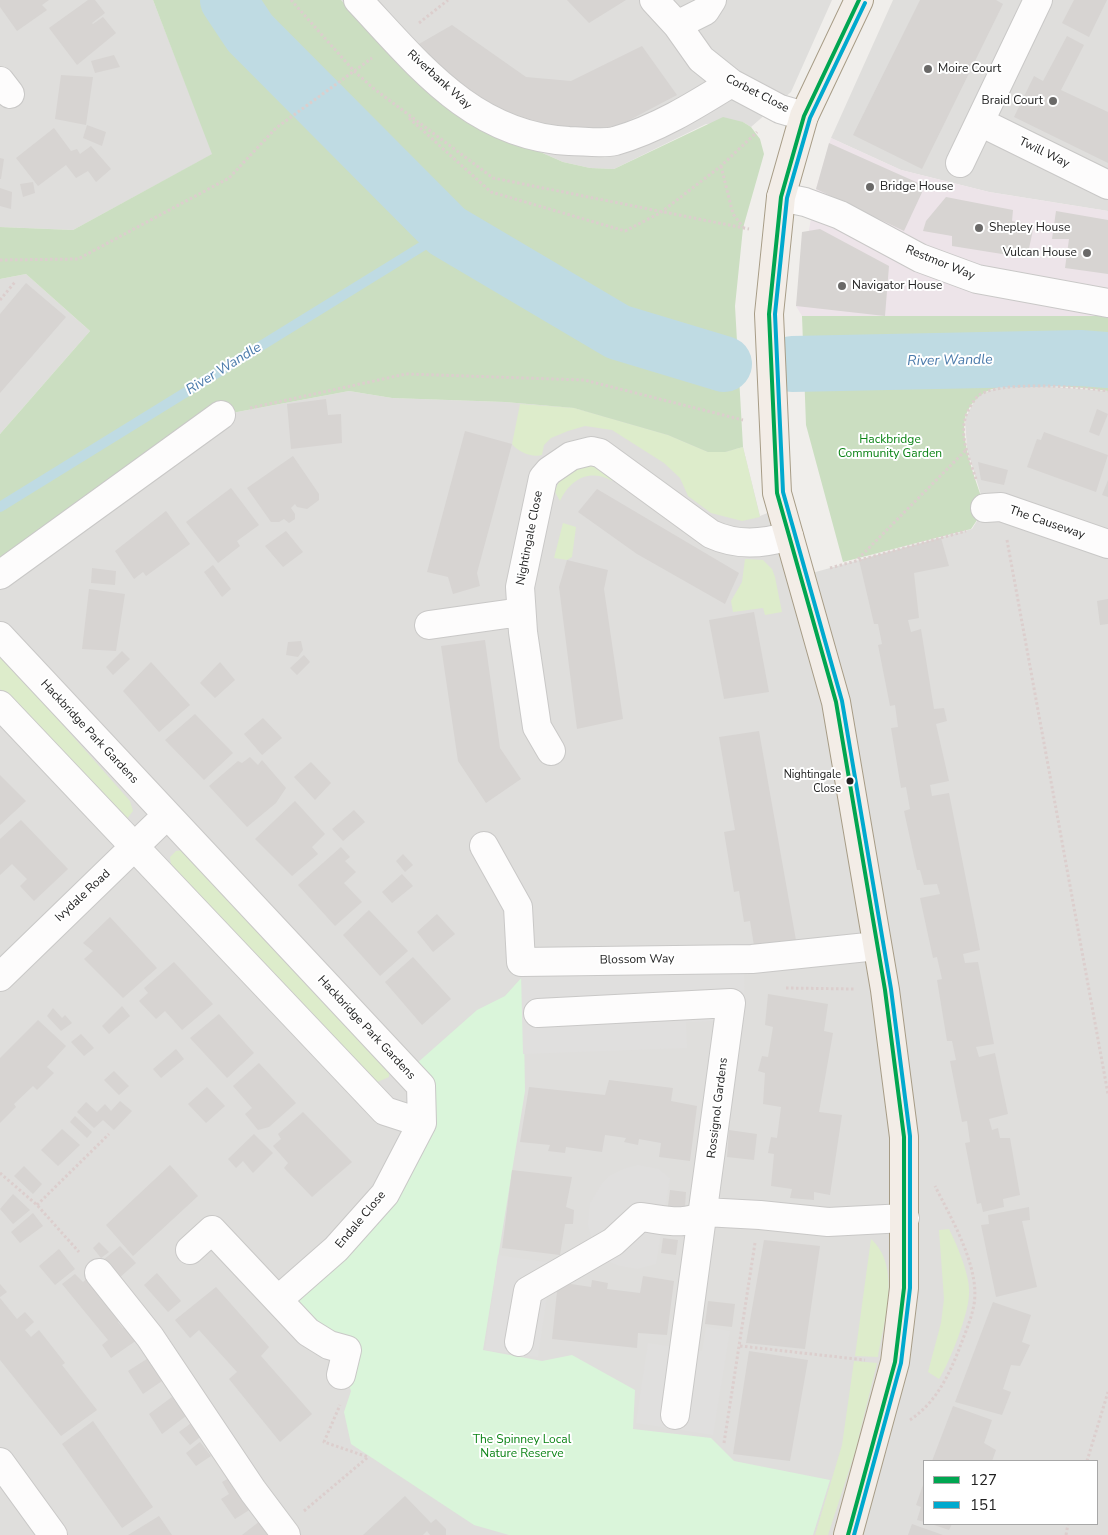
<!DOCTYPE html>
<style>
body{margin:0}
#map{position:relative;width:1108px;height:1535px;overflow:hidden;background:#f0eeeb;font-family:"Nunito Sans",sans-serif}
canvas{display:block}
.legend{position:absolute;left:923px;top:1460px;width:175px;height:65px;box-sizing:border-box;background:#fff;border:1px solid #a7a7a7;margin:0;padding:6px 9px;list-style:none;font-size:15px;color:#222}
.legend li{display:flex;align-items:center;gap:10px;height:25px}
.legend b{width:25px;border:1px solid #a7a7a7}
</style>
<div id="map">
<canvas width="1108" height="1535"></canvas>
<ul class="legend">
<li><b style="height:6px;background:#00a651"></b>127</li>
<li><b style="height:6px;background:#00a9ce"></b>151</li>
</ul>
</div>
<script>
const g = document.querySelector('canvas').getContext('2d');
g.lineJoin = 'round';
function paint(path, color) { g.fillStyle = color; g.fill(path, 'evenodd'); }
function trace(path, color, width, dash) { g.strokeStyle = color; g.lineWidth = width; g.lineCap = dash ? 'butt' : 'round'; g.setLineDash(dash || []); g.stroke(path); }
function write(font, color, halo, rows, align = 'center') {
  g.font = font + ' "Nunito Sans",sans-serif'; g.lineWidth = 4; g.setLineDash([]); g.textBaseline = 'middle'; g.strokeStyle = halo; g.fillStyle = color; for (const [text, x, y, turn = 0] of rows) {
    g.save(); g.translate(x, y); g.rotate((+turn || 0) * Math.PI / 180); g.textAlign = isNaN(turn) ? turn : align; if (halo) g.strokeText(text, 0, 0); g.fillText(text, 0, 0); g.restore();
  }
}
paint(new Path2D(`
 M0 0H153L213 154 73 230 0 227Z
 M341 0H832L791 92 751 127 743 122 706 124 614 169 590 168 563 162 463 118 406 66Z
 M893 0H1108V211L989 192 901 170 831 138Z
 M26 274 90 331 0 434V279Z
 M1038 386 1108 391V1535H0V575L221 415 349 391 392 398 505 402 574 408 737 450 743 447 760 516 780 508 801 576 972 529 985 508 967 449 965 419 977 396 996 388ZM924 1461H1097V1524H924Z`), '#dfdedc');
paint(new Path2D(`
 M831 138 901 170 989 192 1108 211V316H802L796 306 816 189Z`), '#ede4e9');
paint(new Path2D(`
 M520 404 574 408 668 435 708 452H725L743 447 760 517 742 521 711 513 688 496 680 478 664 463 612 430 585 426 568 431 551 438 544 445 542 455C532 458 518 452 512 444Z
 M596 465 611 475 612 481C590 468 570 479 560 501L555 492C559 473 579 466 596 465Z
 M563 523 576 527 572 557 567 560 554 558Z
 M745 559 763 560 772 569 775 577 782 612 765 615 763 608 733 612 731 601 742 582Z
 M0 654 130 801 133 811 126 820 116 816 0 689Z
 M184 850 389 1069V1077L375 1083 171 865 170 857 176 851Z
 M949 1229C957 1245 971 1277 969 1295 968 1315 950 1362 939 1379L928 1372 941 1323 944 1299 939 1230Z
 M871 1239C902 1267 884 1321 878 1357L855 1356Z
 M854 1361 877 1363 855 1452 828 1535H815L842 1445Z`), '#ddeccb');
paint(new Path2D(`
 M153 0H341L406 66 463 118 563 162 590 168 614 169 723 117 743 122 751 127 760 139 764 154 743 228 735 306 743 447 725 452H708L668 435 574 408 505 402 392 398 349 391 221 415 0 575V434L90 331 26 274 0 279V227L73 230 212 154Z
 M802 316H1108V391C1082 387 1021 382 996 388 982 391 968 404 965 419 960 442 978 486 985 508L971 529 843 562 806 425Z`), '#cbdec1');
paint(new Path2D(`
 M523 976 525 1091 483 1350 542 1361 572 1355 635 1390 633 1429 711 1438 734 1461 830 1480 813 1535H509L474 1525 351 1444 344 1412 351 1391 345 1374 320 1330 289 1299 428 1128 435 1086 416 1064 477 1010 505 996Z`), '#daf5da');
paint(new Path2D(`
 M744 966 745 1020 686 1022 687 1048 523 1054 521 974Z
 M638 1165 659 1169 670 1178 656 1264 637 1269 620 1266 600 1258 593 1245 588 1225 590 1203 602 1183 609 1176 623 1169Z
 M498 1255 552 1263 538 1357 485 1350Z
 M706 1327 730 1331 713 1435 636 1423 648 1343 702 1351Z`), '#e0dfde');
trace(new Path2D(`
 M0 507 447 231`), '#bfdbe3', 10);
trace(new Path2D(`
 M228 0 250 33 447 231 618 332 724 364
 M792 364 1080 358 1108 360`), '#bfdbe3', 56);
paint(new Path2D(`
 M0 0H49L42 5 47 10 17 31 0 7Z
 M88 0H95L105 13 92 23 93 24 103 17 116 33 77 65 49 28Z
 M567 0H626L589 23Z
 M920 0H996L1003 4 922 169 853 135Z
 M1074 0H1107L1089 37 1062 23Z
 M452 25 526 77 571 81 642 46 677 95 605 133H573L494 112 412 48Z
 M1067 36 1084 45 1061 90 1108 112V163L1014 117 1034 76 1043 81Z
 M114 55 120 67 95 73 91 61Z
 M61 75 93 77 86 125 55 119Z
 M87 125 106 132 102 146 83 138Z
 M54 128 71 151 77 149 80 154 91 146 111 169 96 182 88 171 76 178 66 165 38 186 16 158Z
 M829 143 925 186 904 231 816 189Z
 M0 158 4 159 1 179H0Z
 M33 182 35 193 23 197 20 184Z
 M0 188 12 192 11 209 0 206Z
 M946 197 1013 210 1012 221 1034 225 1027 258 952 246V236L923 231 926 221Z
 M1056 211 1108 220V274L1065 268 1069 239H1052Z
 M820 229 889 266 885 316 796 306 802 232Z
 M26 283 66 317 0 393V314Z
 M326 399 328 415 341 414 342 443 291 449 287 404Z
 M1097 409 1108 414 1099 436 1089 432Z
 M465 431 512 444 477 573 480 586 453 594 448 577 427 572Z
 M1044 432 1108 455 1096 492 1027 467 1037 439 1041 440Z
 M293 456 319 494V500L307 509 297 507 295 504 291 508 295 514V519L289 523 284 519 279 522H271L247 488Z
 M978 462 1008 470 1004 485 981 480Z
 M1108 480V497L1102 495Z
 M231 488 259 525 237 541 240 546 218 563 186 522Z
 M597 489 739 573 725 604 637 554 578 512Z
 M166 511 190 544 146 576 143 572 134 579 115 551Z
 M286 531 303 552 283 567 265 546Z
 M941 538 949 566 914 573 919 618 908 620 911 632 921 629 934 709 944 708 947 721 936 724 949 781 930 785 932 796 949 793 980 950 963 954 965 963 978 962 994 1044 976 1047 979 1057 995 1053 1008 1114 989 1119 992 1130 998 1128 1000 1138H1010L1020 1195 1003 1199 1004 1207 983 1212 981 1203 977 1204 965 1143 970 1142 967 1121 962 1122 950 1061 956 1060 952 1041H947L937 980 942 979 937 957 933 958 920 898 940 894 937 884 924 885 920 870H917L904 811 910 809 906 787 901 788 891 728 898 727 895 705 890 706 878 645 882 644 878 624H874L859 560Z
 M567 560 608 570 604 589 623 719 577 729 559 587Z
 M213 565 231 589 222 597 204 572Z
 M92 568 116 571 115 585 91 583Z
 M89 589 125 594 116 651 82 649Z
 M1108 599V624L1100 625 1097 601Z
 M754 612 769 692 724 699 709 620Z
 M485 640 500 748 521 779 486 803 458 761 441 646Z
 M301 641 303 650 298 657 286 655 288 642Z
 M122 651 130 659 113 675 106 667Z
 M304 655 310 662 297 675 290 668Z
 M151 662 190 705 159 732 123 691Z
 M220 662 235 680 215 698 200 683Z
 M195 714 233 753 204 780 165 740Z
 M263 718 282 738 262 755 244 734Z
 M759 731 797 946 755 952 750 921 744 922 739 891 734 892 724 832 735 830 719 737Z
 M250 757 258 765 262 760 286 788 276 803 247 827 209 786 238 761 242 763Z
 M311 762 331 783 315 800 294 777Z
 M0 775 26 801 0 825Z
 M295 801 325 834 312 847 318 854 292 876 255 839Z
 M354 810 365 822 343 841 332 829Z
 M21 820 68 869 34 901 20 886 27 879 12 864 0 875V839Z
 M341 847 350 857 345 861 356 872 344 883 362 902 335 926 298 885Z
 M403 854 413 865 405 872 396 861Z
 M402 874 413 886 392 903 382 892Z
 M369 910 408 951 380 976 343 935Z
 M437 914 455 934 433 952 417 932Z
 M110 917 157 968 123 998 84 959 93 951 83 943Z
 M413 957 451 999 422 1025 385 982Z
 M174 962 213 1004 182 1030 165 1011 156 1019 139 1001 148 993 144 988Z
 M768 994 828 1004 824 1031 833 1033 819 1112 842 1115 830 1195 814 1192V1200L790 1198 792 1189 771 1186 774 1154 768 1153 771 1137 777 1138 781 1107 763 1104 765 1073 758 1071 762 1056 768 1057 773 1027 765 1025Z
 M122 1006 130 1016 109 1034 102 1026Z
 M53 1008 62 1018 65 1015 72 1023 61 1031 47 1016Z
 M219 1014 254 1053 227 1078 190 1038Z
 M38 1020 66 1046 47 1067 54 1073 37 1090 33 1086 14 1104 16 1107 0 1123V1058Z
 M81 1034 94 1048 84 1056 71 1042Z
 M176 1049 184 1059 161 1078 153 1069Z
 M259 1063 296 1103 269 1127 258 1130 245 1114 252 1108 233 1086Z
 M114 1071 129 1086 119 1095 104 1080Z
 M609 1080 673 1088 671 1101 697 1106 690 1161 659 1157 661 1143 639 1139 638 1145 624 1142 626 1138 605 1135 602 1152 566 1147 565 1153 548 1151 550 1145 520 1142 529 1087 605 1095Z
 M207 1087 225 1106 206 1123 188 1104Z
 M120 1101 132 1111 114 1130 103 1120 94 1128 77 1112 86 1102 97 1112 105 1104 111 1111Z
 M303 1112 352 1162 312 1197 284 1168 288 1163 273 1146 281 1139 278 1134Z
 M75 1116 92 1132 87 1138 70 1122Z
 M62 1129 80 1145 58 1166 41 1150Z
 M729 1130 757 1134 754 1160 727 1157Z
 M254 1134 273 1153 253 1173 243 1161 236 1168 228 1159Z
 M170 1165 198 1196 133 1256 106 1225Z
 M24 1166 42 1184 33 1194 14 1176Z
 M512 1170 572 1177 566 1207 574 1210 573 1224H565L560 1255 502 1248Z
 M670 1190 686 1192 685 1207 668 1206Z
 M13 1194 30 1210 13 1224 0 1209Z
 M1029 1207 1030 1220 1022 1221 1037 1287 996 1297 981 1225 989 1224 988 1215Z
 M33 1213 43 1226 20 1243 11 1232Z
 M663 1238 678 1240 676 1255 661 1253Z
 M764 1240 820 1246 805 1349 746 1343Z
 M99 1242 109 1252 101 1258 93 1248Z
 M120 1246 136 1263 118 1279 102 1261Z
 M59 1249 75 1269 55 1285 39 1266Z
 M157 1273 181 1301 168 1312 144 1285Z
 M75 1274 83 1282 89 1277 120 1318 118 1322 123 1328 126 1326 137 1340 111 1358 102 1345 108 1340 62 1284Z
 M643 1276 674 1281 667 1335 638 1333 637 1348 552 1339 558 1282 591 1287 592 1280 608 1283 607 1289 640 1293Z
 M0 1284 7 1292 0 1297Z
 M216 1287 269 1347 261 1356 312 1414 280 1442 229 1379 237 1372 199 1330 190 1338 175 1320Z
 M0 1298 17 1319 25 1312 34 1322 25 1330 31 1337 39 1330 65 1363 62 1365 97 1410 61 1436 0 1360Z
 M708 1301 735 1304 732 1327 705 1324Z
 M993 1302 1031 1315 1022 1342 1030 1345 1020 1366 1011 1365 1003 1389 1011 1392 1002 1415 955 1402Z
 M749 1351 808 1360 790 1461 733 1454Z
 M150 1357 165 1379 143 1394 128 1371Z
 M172 1397 186 1416 162 1434 149 1414Z
 M953 1406 992 1420 984 1443 996 1450 992 1461H932Z
 M93 1421 153 1507 122 1528 62 1444Z
 M194 1421 204 1434 190 1445 179 1432Z
 M200 1442 211 1456 196 1466 186 1453Z
 M233 1476 254 1507 235 1519 221 1499 229 1494 222 1482Z
 M924 1482V1522L917 1520 921 1507 916 1505Z
 M405 1496 431 1523 436 1519 446 1529V1535H430L427 1531 423 1535H363Z
 M159 1516 172 1535H128Z
 M260 1521 269 1535H242Z
 M912 1524 943 1535H908Z
 M931 1524H952L949 1530Z`), '#d7d4d2');
const minor = new Path2D(`
 M358 0C419 65 473 136 569 141 583 141 602 144 615 141 657 129 694 106 731 83
 M654 0 677 25 701 59 731 83 780 109 804 116
 M677 25 705 11 712 0
 M0 81 10 94
 M980 122 1108 185
 M960 163 1038 0
 M781 197 805 202 840 215 920 258 977 279 1108 303
 M985 508 1001 507 1108 544
 M0 575 221 415
 M429 625 521 612
 M0 636 421 1086 422 1123 385 1194 336 1249 279 1299
 M0 705 385 1111 422 1123
 M551 751 537 727 523 632 520 587 543 478 549 471 571 456 591 451 600 453 711 534C737 546 762 544 789 536
 M484 846 518 907 521 962 752 959 877 946
 M0 977 166 816
 M538 1013 731 1003 675 1415
 M190 1250 212 1230 308 1332 329 1345 347 1350 341 1375
 M99 1273 150 1337 253 1491 286 1535
 M519 1342 528 1291 613 1242 640 1217C661 1219 689 1228 704 1212L760 1215 828 1222 905 1218
 M0 1462 53 1535`);
const major = new Path2D(`
 M848 1535 895 1362 904 1288V1137L885 990 836 702 777 493 769 314 781 197 804 116 859 0`);
trace(minor, '#c9c8c7', 30);
trace(major, '#a79c86', 30);
trace(new Path2D(`
 M291 0 354 71 373 88 493 178 749 229
 M419 23 448 0
 M409 118 491 192 625 231 660 213 721 166 757 132
 M721 166 733 214 743 227
 M0 260 78 259 229 178 276 128 372 58
 M0 300 15 282
 M250 408 406 374 584 380 743 420
 M976 479C970 461 960 439 965 419 966 413 974 399 978 396 998 380 1082 387 1108 391
 M1007 540 1108 1094
 M858 559 966 450
 M830 568 966 531
 M786 988 854 989
 M0 1173 37 1205 79 1252
 M37 1205 109 1134
 M740 1346 865 1360
 M910 1420C935 1403 947 1379 958 1352 963 1338 970 1323 973 1309 983 1272 951 1218 935 1186
 M724 1443 755 1243
 M1087 1461 1108 1392
 M304 1511 368 1457 324 1442 340 1405
 M1066 1535 1068 1524`), '#dccecd', 3, [2.5, 2.5]);
trace(minor, '#fdfcfc', 28);
trace(major, '#f3ede7', 28);
trace(new Path2D(`
 M848 1535 895 1362 904 1288V1137L885 990 836 702 777 493 769 314 781 197 804 116 859 0`), '#00a651', 4);
trace(new Path2D(`
 M854 1535 901 1363 910 1288V1136L891 989 842 701 783 492 775 314 787 198 810 118 865 3`), '#00a9ce', 4);
for (const [x, y, r, color] of [
 [928,69,5,"#6a6968"],
 [1053,101,5,"#6a6968"],
 [870,187,5,"#6a6968"],
 [979,228,5,"#6a6968"],
 [1087,253,5,"#6a6968"],
 [842,286,5,"#6a6968"],
 [850,781,4.5,"#222"]
]) { const dot = new Path2D(); dot.arc(x, y, r, 0, 2 * Math.PI); g.fillStyle = color; g.fill(dot); trace(dot, '#fff', 2); }
write('11px', '#222', '#fff', [
 ["Nightingale",841,775],
 ["Close",841,789]
], 'right');
write('12px', '#222', '#fff', [
 ["Moire Court",938,69],
 ["Braid Court",1043,101,"right"],
 ["Bridge House",880,187],
 ["Shepley House",989,228],
 ["Vulcan House",1077,253,"right"],
 ["Navigator House",852,286]
], 'left');
write('12px', '#222', '#fff', [
 ["Riverbank Way",439,80,42],
 ["Corbet Close",757,94,27],
 ["Twill Way",1044,153,26],
 ["Restmor Way",940,263,22],
 ["The Causeway",1047,523,19],
 ["Nightingale Close",530,538,-79],
 ["Hackbridge Park Gardens",89,732,47],
 ["Ivydale Road",83,896,-43],
 ["Blossom Way",637,960,-1],
 ["Hackbridge Park Gardens",366,1028,47],
 ["Rossignol Gardens",718,1108,-83],
 ["Endale Close",361,1220,-50]
]);
write('12px', '#0c8416', '#fff', [
 ["Hackbridge",890,440],
 ["Community Garden",890,454],
 ["The Spinney Local",522,1440],
 ["Nature Reserve",522,1454]
]);
write('italic 14px', '#4a7aab', '#fff', [
 ["River Wandle",950,361,-1],
 ["River Wandle",224,369,-32]
]);
</script>
